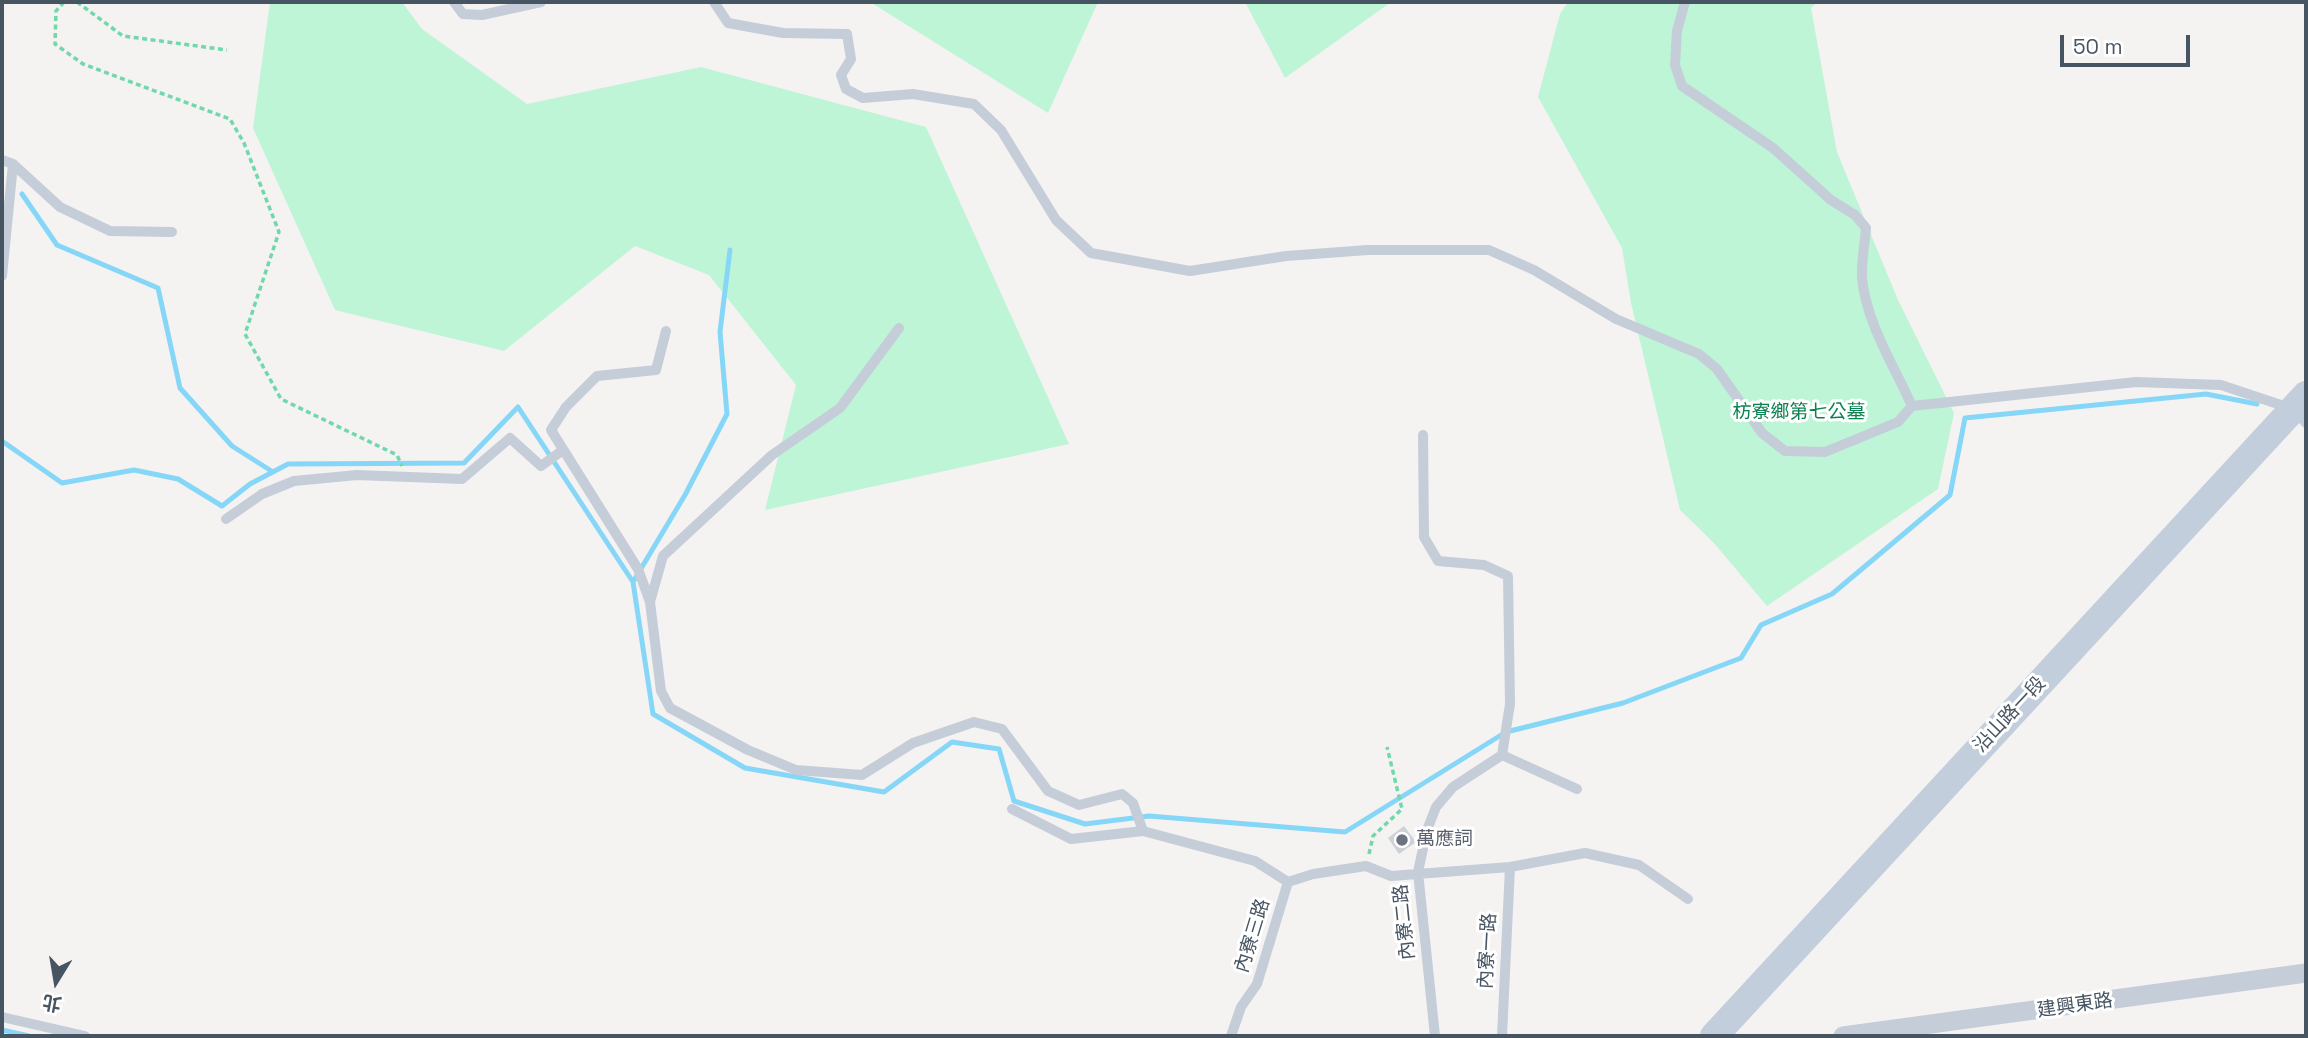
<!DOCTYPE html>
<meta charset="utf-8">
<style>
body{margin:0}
#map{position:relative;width:2308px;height:1038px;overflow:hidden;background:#f5f2f2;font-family:"Space Grotesk","Noto Sans TC",sans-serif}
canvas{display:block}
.frame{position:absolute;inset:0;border:4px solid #475462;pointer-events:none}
.north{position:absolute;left:21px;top:947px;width:70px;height:70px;-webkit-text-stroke:5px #fff;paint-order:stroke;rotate:191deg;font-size:19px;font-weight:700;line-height:28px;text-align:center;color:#475462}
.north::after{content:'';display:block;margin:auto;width:24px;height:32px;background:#475462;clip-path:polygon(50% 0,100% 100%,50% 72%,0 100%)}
.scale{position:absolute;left:2060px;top:35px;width:130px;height:32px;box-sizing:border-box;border:4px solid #475462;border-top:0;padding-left:9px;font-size:21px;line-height:24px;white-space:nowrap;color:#475462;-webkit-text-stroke:5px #fff;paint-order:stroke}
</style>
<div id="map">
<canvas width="2308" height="1038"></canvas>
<div class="frame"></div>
<div class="north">北</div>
<div class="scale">50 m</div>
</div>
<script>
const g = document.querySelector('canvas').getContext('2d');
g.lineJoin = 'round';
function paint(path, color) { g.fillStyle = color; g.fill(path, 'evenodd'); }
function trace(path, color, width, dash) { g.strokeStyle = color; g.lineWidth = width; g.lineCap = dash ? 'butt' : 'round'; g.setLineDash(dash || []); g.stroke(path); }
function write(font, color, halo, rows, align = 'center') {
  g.font = font + ' "Space Grotesk","Noto Sans TC",sans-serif'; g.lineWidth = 6; g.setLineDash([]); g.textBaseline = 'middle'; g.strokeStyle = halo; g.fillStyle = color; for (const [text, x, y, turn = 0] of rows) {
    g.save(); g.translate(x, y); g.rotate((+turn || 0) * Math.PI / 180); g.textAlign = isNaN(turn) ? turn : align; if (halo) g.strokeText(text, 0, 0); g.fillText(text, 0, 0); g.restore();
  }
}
paint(new Path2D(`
 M270 2H402L422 29 527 104 701 67 926 127 1069 444 765 510 796 385 709 275 635 246 504 351 335 310 253 128Z
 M870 2H1098L1048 113Z
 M1245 2H1391L1285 78Z
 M1568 2H1817L1811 8 1837 152 1898 300 1954 413 1938 489 1767 606 1713 542 1680 510 1631 303 1622 248 1538 97 1560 14Z`), '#bef5d7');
trace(new Path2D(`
 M22 194 57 245 158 288 180 388 232 446 273 472
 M2 441 62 483 134 470 178 479 222 506 250 484 288 464 464 463 518 407 633 582 653 714 745 768 884 792 952 742 999 749 1014 801 1085 824 1149 816 1345 832 1506 732 1623 703 1741 658 1761 625 1832 594 1950 495 1965 418 2206 394 2257 404
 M633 582 685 495 727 414 720 332 730 250
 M2 1030 29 1036`), '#86d7f7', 5);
paint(new Path2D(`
 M1404 826 1416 842 1399 854 1388 838Z`), '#ced1d8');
trace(new Path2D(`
 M64 2 56 11 55 44 83 64 230 119 244 143 279 232 245 334 281 399 397 455 402 466
 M77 2 123 36 227 50
 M1369 854 1373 836 1402 809 1387 747`), '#71d8ac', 3.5, [5, 3.5]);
trace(new Path2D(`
 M454 2 463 14 482 15 541 2
 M714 2 728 23 783 33 847 34 851 59 841 75 846 89 863 98 913 94 974 104 1001 130 1056 220 1091 253 1190 271 1286 256 1368 250H1489L1534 270 1616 319 1699 354 1717 369 1762 433 1785 451 1825 452 1898 422 1912 406C1894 366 1866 322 1862 278 1861 262 1865 244 1866 228L1855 215 1831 200 1773 148 1682 86 1675 65 1677 31 1685 2
 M2 160 13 164 2 276
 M13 164 60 207 110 231 172 232
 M666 331 656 370 597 376 566 407 551 430 638 569 650 602 661 691 670 708 748 750 796 770 862 775 913 743 974 722 1002 729 1048 791 1079 805 1122 794 1133 803 1143 831
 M1912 406 2136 382 2221 385 2293 409 2306 423
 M1423 435 1424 537 1438 561 1484 565 1508 576 1510 704 1502 755 1577 789
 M226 519 262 494 294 481 357 475 462 479 510 438 541 466 563 450
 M650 602 663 556 772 455 840 408 899 328
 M1012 809 1071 839 1143 831 1255 861 1288 882 1313 874 1366 866 1391 876 1510 867 1585 853 1639 865 1688 899
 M2 1017 85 1036
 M1231 1036 1241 1007 1257 984 1288 882
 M1435 1036 1418 872 1427 830 1436 807 1453 787 1502 755
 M1502 1036 1510 867`), '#c5cdd8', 10);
trace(new Path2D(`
 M1843 1036 2306 973`), '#c5cdd8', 19);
trace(new Path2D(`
 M1714 1036 2306 395`), '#c3cedc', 28);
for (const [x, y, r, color] of [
 [1402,840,7,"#6b7280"]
]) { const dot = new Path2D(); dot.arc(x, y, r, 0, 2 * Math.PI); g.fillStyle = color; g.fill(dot); trace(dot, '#fff', 2.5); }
write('19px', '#0d8250', '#fff', [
 ["枋寮鄉第七公墓",1799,413]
]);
write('19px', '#475462', '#fff', [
 ["沿山路一段",2010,715,-47],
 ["內寮二路",1405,922,-96],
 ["內寮三路",1253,936,-73],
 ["內寮一路",1488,951,-87],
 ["建興東路",2075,1006,-8]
]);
write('19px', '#5b616d', '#fff', [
 ["萬應詞",1416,840]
], 'left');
</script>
